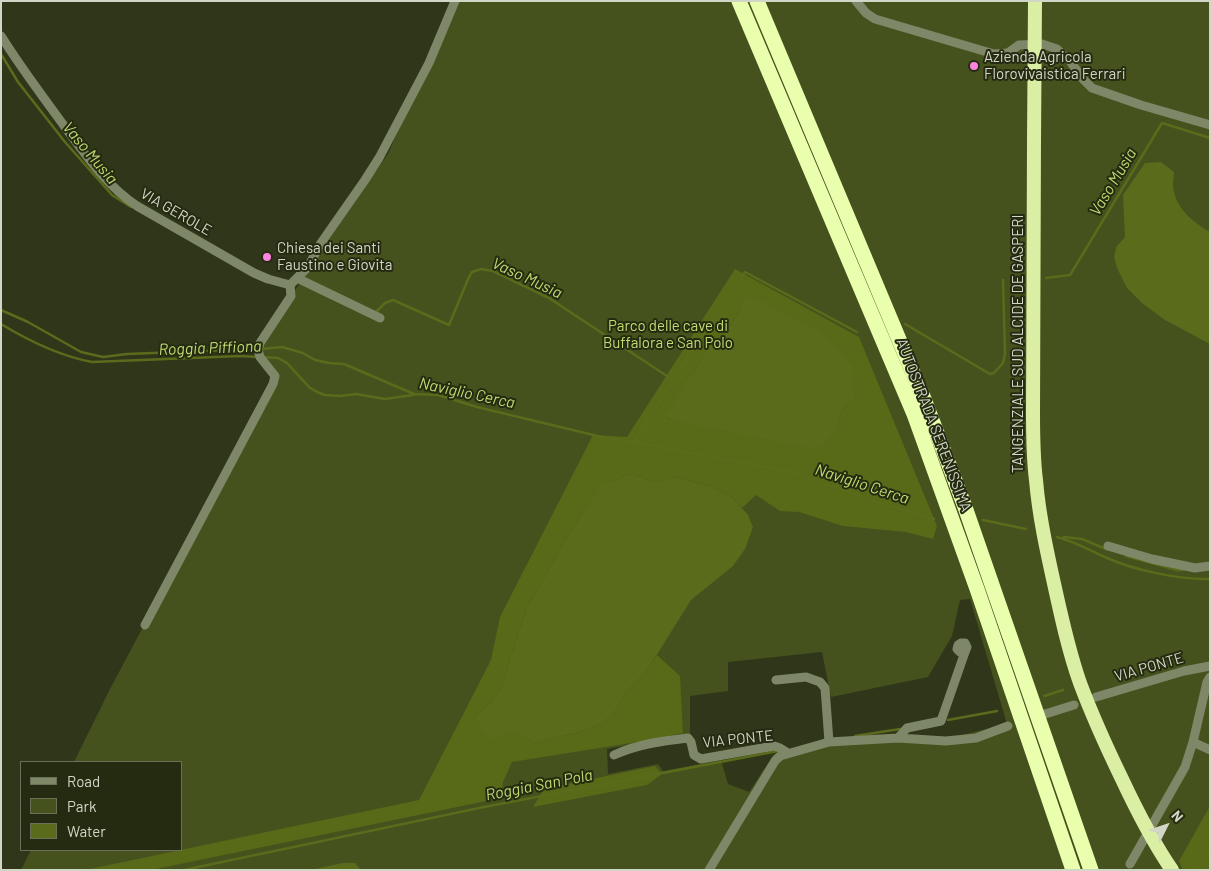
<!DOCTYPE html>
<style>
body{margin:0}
#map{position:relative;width:1211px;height:871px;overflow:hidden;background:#2f361a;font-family:Barlow,sans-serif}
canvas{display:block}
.frame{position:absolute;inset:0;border:2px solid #d1d6c6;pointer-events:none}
.legend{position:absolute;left:20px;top:761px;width:162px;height:90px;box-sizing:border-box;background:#252b11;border:1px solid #6a6f59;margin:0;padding:6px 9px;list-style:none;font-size:15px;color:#d1d6c6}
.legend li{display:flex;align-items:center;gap:10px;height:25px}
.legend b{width:25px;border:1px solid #6a6f59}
.north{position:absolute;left:1141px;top:801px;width:50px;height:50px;-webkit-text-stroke:4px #252b11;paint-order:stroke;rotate:49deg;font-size:14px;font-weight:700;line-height:20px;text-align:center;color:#d1d6c6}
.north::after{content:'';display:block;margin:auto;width:18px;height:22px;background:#d1d6c6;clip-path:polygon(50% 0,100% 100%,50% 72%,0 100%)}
</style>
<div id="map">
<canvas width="1211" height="871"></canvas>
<div class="frame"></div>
<ul class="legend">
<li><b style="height:6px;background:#7e8767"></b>Road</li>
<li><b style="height:14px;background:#45521d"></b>Park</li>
<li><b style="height:14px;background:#5a6b1b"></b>Water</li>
</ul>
<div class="north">N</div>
</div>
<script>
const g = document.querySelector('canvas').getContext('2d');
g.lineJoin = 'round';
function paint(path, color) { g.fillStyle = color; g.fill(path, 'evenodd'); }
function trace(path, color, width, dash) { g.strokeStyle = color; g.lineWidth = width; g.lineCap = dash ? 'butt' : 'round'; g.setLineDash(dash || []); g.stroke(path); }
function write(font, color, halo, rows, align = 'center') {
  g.font = font + ' Barlow,sans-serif'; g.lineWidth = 4; g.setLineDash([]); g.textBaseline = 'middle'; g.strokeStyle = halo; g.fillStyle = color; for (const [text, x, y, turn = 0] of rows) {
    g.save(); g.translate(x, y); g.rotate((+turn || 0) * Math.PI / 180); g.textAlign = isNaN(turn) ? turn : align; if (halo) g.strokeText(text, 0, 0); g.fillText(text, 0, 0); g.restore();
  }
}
paint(new Path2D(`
 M448 1H1210V870H21L31 850H181V762H74L110 689 234 456 274 374 258 353 260 344 325 245 388 154 452 6ZM970 599 1007 724 945 739 826 740 774 754 749 792 728 784 721 760 663 771 658 764 608 774 607 749 690 734V696L728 691V662L822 652 831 697 928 677 952 636 960 600Z`), '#45521d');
paint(new Path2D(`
 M735 269 859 337 937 526 933 539 906 532 843 526 799 512 780 511 756 495 742 508 732 497 709 486 675 477 654 482 632 474 605 484 587 506 565 540 541 584 527 607 501 688 491 703 476 715 537 743 554 738 576 733 601 724 614 713 624 694 646 672 657 655 680 676 683 733 637 742 512 762 503 782 501 798 151 870H85L419 800 491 660 500 617 593 435 627 437ZM743 299 854 399 842 410 837 430 672 420 666 417 679 397 686 380 697 368 708 346 717 343 736 317Z
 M655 766 662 774 647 785 533 807 544 789Z
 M1210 806V870H1183L1179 861Z`), '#586918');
paint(new Path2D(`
 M1161 162 1174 172C1174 178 1172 186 1174 192 1178 210 1194 223 1210 232V344L1165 320 1142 303 1127 288 1117 268 1114 256 1117 246 1125 237 1123 195 1145 163Z
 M748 296 763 302 822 332 838 349 852 366 854 399 842 410 837 430 823 445 816 449 672 420 665 416 678 397 686 380 697 368 708 346 717 343 736 317 743 299Z
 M632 474 654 482 675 477 709 486 732 497 748 515 753 527 745 549 733 566 691 600 646 672 624 694 614 713 601 724 576 733 554 738 537 743 510 731 496 739C482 735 479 729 476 715L491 703 501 688 527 607 541 584 565 540 587 506 604 484Z
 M343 863H355L361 870H310Z`), '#5a6b1b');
trace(new Path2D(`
 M1 54 18 82 65 142 112 195 131 207
 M1046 278 1070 275 1162 123 1210 138
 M1 310 28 322 81 352 103 357 127 354 256 349
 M375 313 385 303 393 300 449 325 469 277 472 272 481 269 493 271 549 298 673 380 745 272 857 332
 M1 324C29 341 60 356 92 362L241 356 258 357
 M905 324 990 374 994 373 1003 363 1005 354 1003 280
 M262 349 282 347 303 353 315 360 329 363 344 364 414 394 438 395 477 407 606 438 634 442 786 471 890 506 934 519
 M263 357 278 358 287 363 309 387 317 392 325 395 340 396 356 394 385 399 413 395
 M634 442 673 380
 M983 520 1026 529
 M1057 537C1076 542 1089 550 1107 558 1134 570 1180 580 1210 579
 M1064 537 1082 539 1106 549
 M1126 556 1177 570H1183
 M1044 696 1063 690
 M948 720 997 711
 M855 736 900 729
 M184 870 484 807 778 751
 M1198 870 1210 848`), '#5a6b1b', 2.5);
trace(new Path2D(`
 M856 1 866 13 875 19 994 54 1008 53 1019 45 1042 44 1057 49 1070 61 1083 79 1092 88 1141 105 1210 125
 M1 36C21 68 43 97 65 127 87 157 106 185 137 206L254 273 268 279 290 285 308 267 321 243 365 180 379 158 429 63 455 1
 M297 278 380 318
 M1108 546 1152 559 1195 568 1210 566
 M145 625 273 384 275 376 260 357 258 350 260 343 291 296 290 285
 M776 680 806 677 820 682 825 688 829 742
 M1096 697 1184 671 1210 666
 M1045 714 1074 705
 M898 738 907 728 941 721 965 652 967 647 965 643H961L958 645 957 649 960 652H965
 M1193 742 1210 750
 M614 755C638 744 662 741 688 738L691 742 694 755 701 759 774 746 780 748 788 753
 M1130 864 1185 767 1193 742 1207 682 1210 677
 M709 870 775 761 780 756 829 742 898 738 946 741 976 738 1008 726`), '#7e8767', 9);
trace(new Path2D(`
 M1035 1 1034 141 1033 411C1033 434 1033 457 1036 480 1039 516 1047 552 1055 588 1062 620 1069 652 1080 683 1092 715 1106 746 1121 777 1136 809 1152 841 1172 870`), '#daeea4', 14);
trace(new Path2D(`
 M739 1 914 414 977 589 1073 870
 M757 1 924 399 965 507 1091 870`), '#e9ffae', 15);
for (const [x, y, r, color] of [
 [974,66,5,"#fe85df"],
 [267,257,5,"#fe85df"]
]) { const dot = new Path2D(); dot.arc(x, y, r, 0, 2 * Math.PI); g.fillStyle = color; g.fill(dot); trace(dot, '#252b11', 2); }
write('15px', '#d1d6c6', '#252b11', [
 ["Azienda Agricola",984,57],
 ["Florovivaistica Ferrari",984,74],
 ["Chiesa dei Santi",277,248],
 ["Faustino e Giovita",277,265]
], 'left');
write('15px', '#d1d6c6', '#252b11', [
 ["VIA GEROLE",176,212,30],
 ["TANGENZIALE SUD ALCIDE DE GASPERI",1018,344,-90],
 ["AUTOSTRADA SERENISSIMA",934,425,69],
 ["VIA PONTE",1149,667,-16],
 ["VIA PONTE",738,739,-6]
]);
write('15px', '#c1db71', '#252b11', [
 ["Parco delle cave di",668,326],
 ["Buffalora e San Polo",668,343]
]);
write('italic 16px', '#c0db71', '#252b11', [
 ["Vaso Musia",90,153,50],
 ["Vaso Musia",1113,182,-59],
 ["Vaso Musia",527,278,25],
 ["Roggia Piffiona",210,348,-2],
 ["Naviglio Cerca",467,393,12],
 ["Naviglio Cerca",862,484,18],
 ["Roggia San Pola",539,785,-11]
]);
</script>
